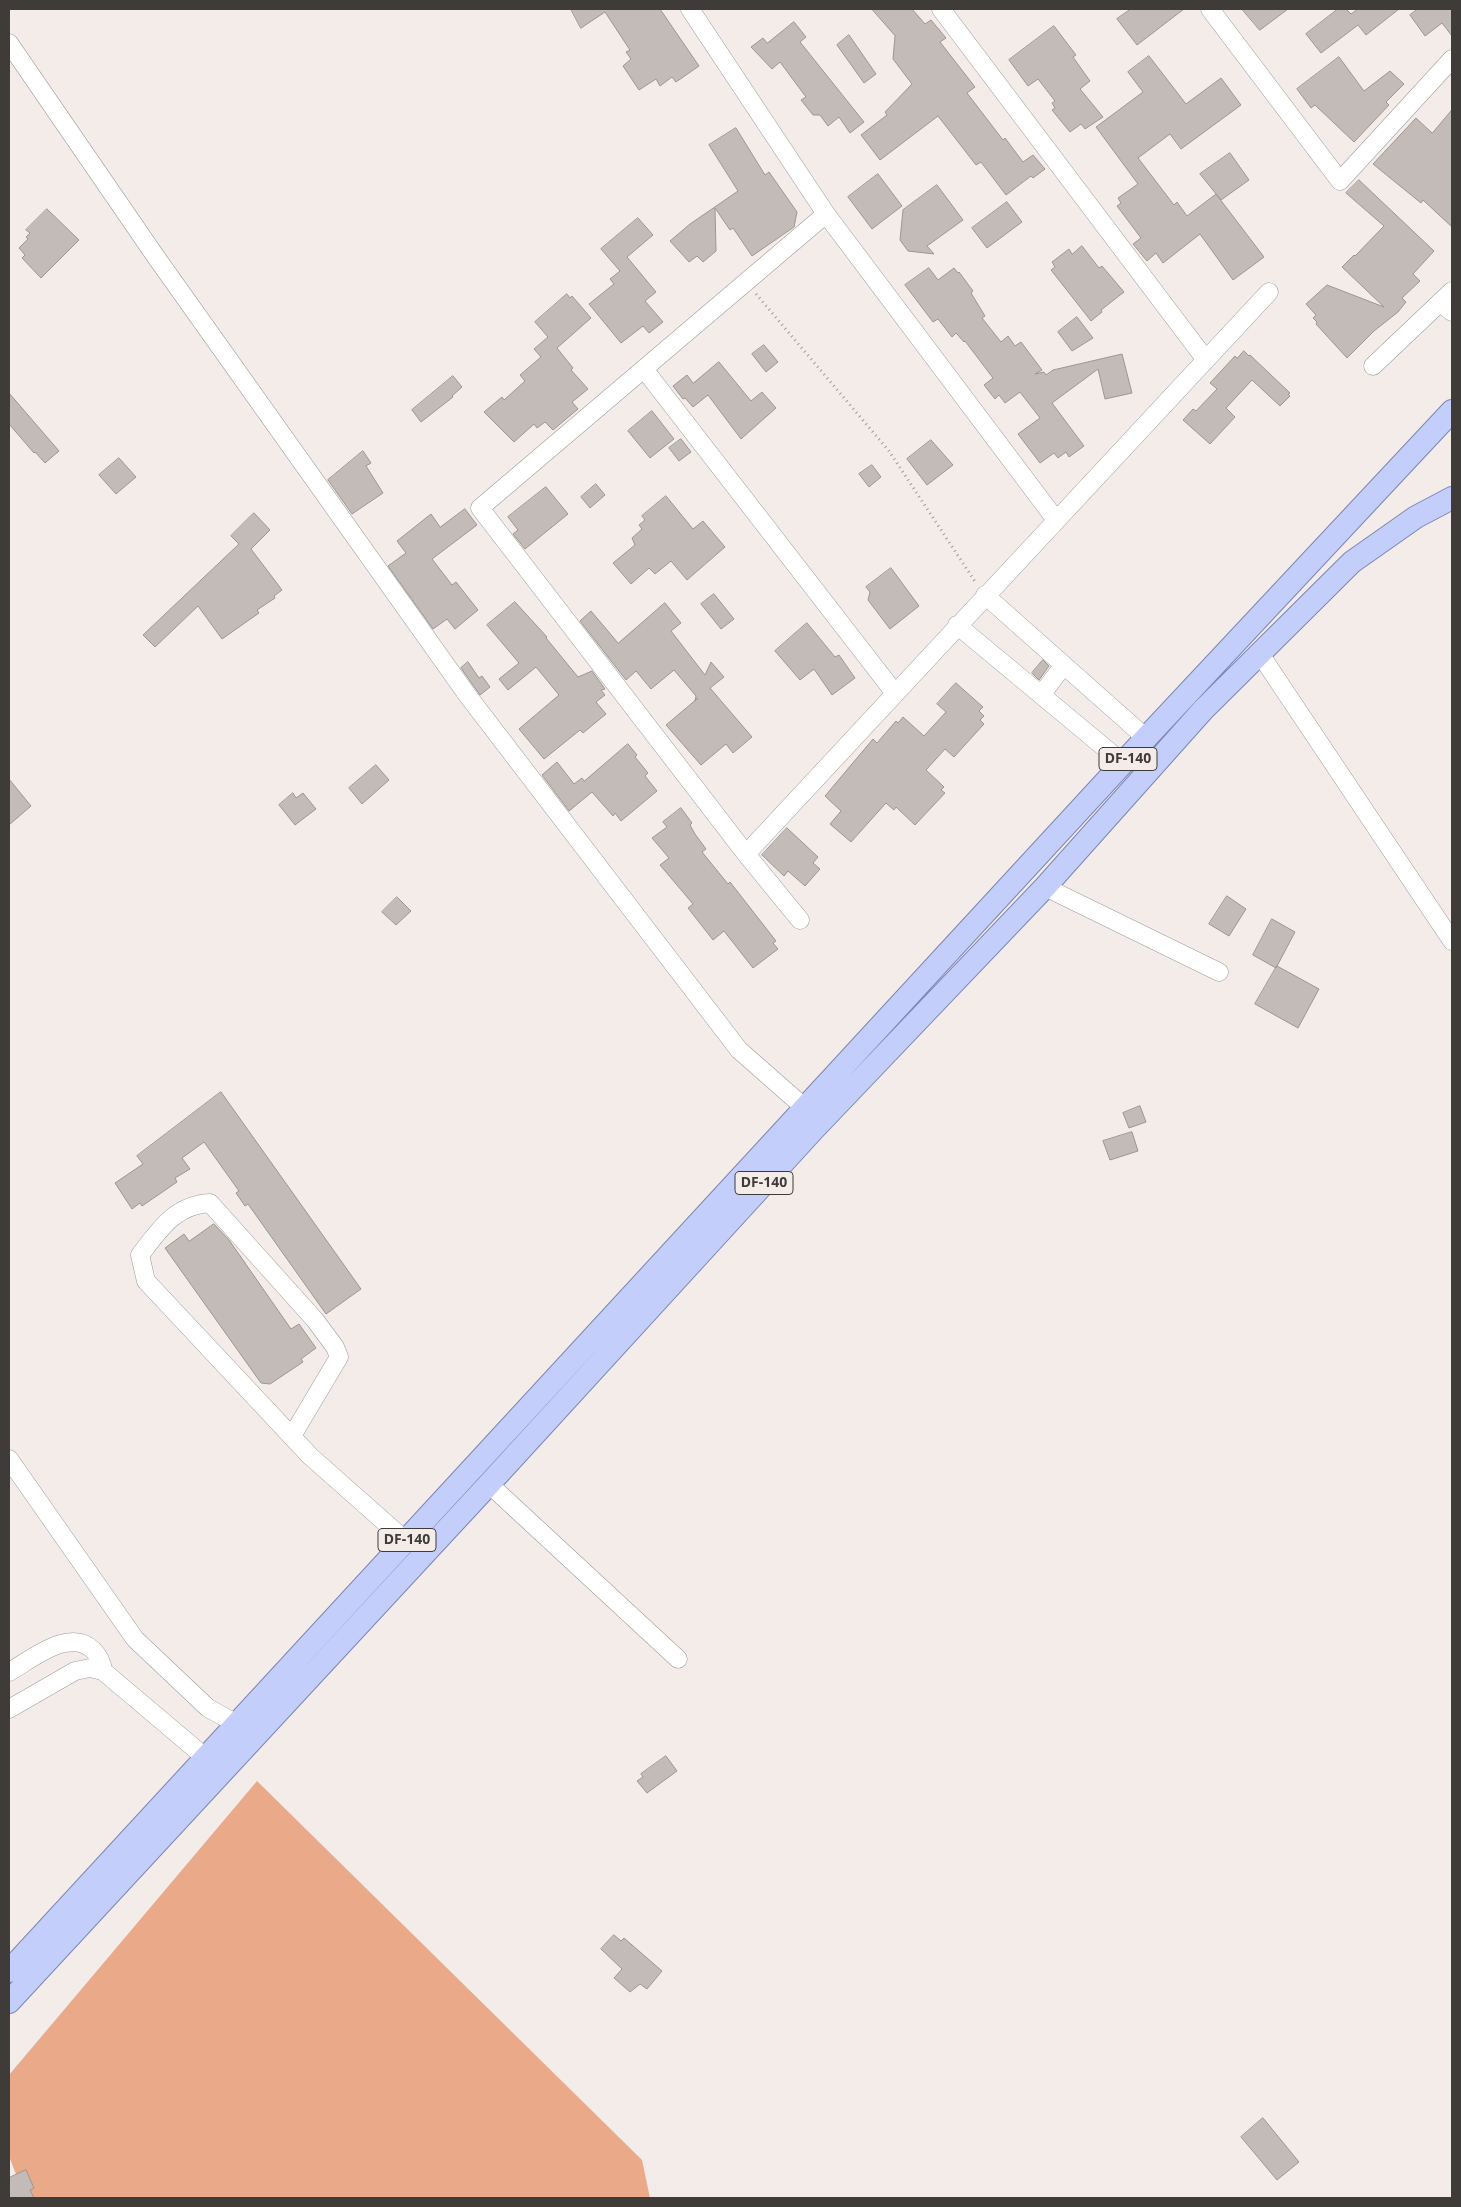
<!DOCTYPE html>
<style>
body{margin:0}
#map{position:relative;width:1461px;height:2207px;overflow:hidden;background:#f3ece8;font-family:"Noto Sans",sans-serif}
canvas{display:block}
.frame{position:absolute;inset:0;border:10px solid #3e3b39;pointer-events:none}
</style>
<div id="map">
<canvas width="1461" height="2207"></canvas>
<div class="frame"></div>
</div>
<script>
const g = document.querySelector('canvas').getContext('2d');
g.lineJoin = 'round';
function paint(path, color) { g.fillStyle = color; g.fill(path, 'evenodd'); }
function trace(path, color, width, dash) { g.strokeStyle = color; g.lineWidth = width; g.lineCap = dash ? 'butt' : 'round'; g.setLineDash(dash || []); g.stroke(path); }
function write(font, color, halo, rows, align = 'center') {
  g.font = font + ' "Noto Sans",sans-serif'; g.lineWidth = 5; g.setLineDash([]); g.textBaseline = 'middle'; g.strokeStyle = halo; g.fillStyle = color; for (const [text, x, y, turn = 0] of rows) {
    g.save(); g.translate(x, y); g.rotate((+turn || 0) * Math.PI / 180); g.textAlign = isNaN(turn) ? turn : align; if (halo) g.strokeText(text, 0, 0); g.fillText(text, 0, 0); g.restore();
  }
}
paint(new Path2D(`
 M257 1781 642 2160 650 2198H25L9 2156V2075Z`), '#eaaa8a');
const building = new Path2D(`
 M571 9H660L699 66 676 82 672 77 660 86 656 79 639 90 623 66 631 59 626 52 630 50 605 12 581 28Z
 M872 9H912L925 24 931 20 946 38 940 42 975 87 967 93 1003 140 1005 138 1023 162 1033 155 1045 169 1033 178 1031 176 1006 195 981 162 976 165 938 116 880 160 861 135 887 115 885 112 912 84 893 59 895 36Z
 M1131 9H1184L1137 45 1117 19Z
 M1242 9H1288L1260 30Z
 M1338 9H1346L1351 14 1358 9H1399L1366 35 1358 25 1321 53 1306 34Z
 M1418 9H1452V36L1442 23 1425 36 1410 15Z
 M794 22 806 37 800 42 864 122 850 133 839 117 828 126 820 115H813L801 100 806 97 780 62 772 69 751 47 763 38 767 43Z
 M1054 26 1076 55 1073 57 1090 81 1080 89 1103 117 1085 129 1081 124 1070 132 1052 110 1055 108 1052 103 1055 101 1038 79 1028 86 1009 60Z
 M849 35 876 74 864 83 837 45Z
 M1149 56 1186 104 1221 78 1241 105 1181 149 1170 134 1138 158 1174 205 1177 202 1187 216 1216 194 1264 257 1233 280 1200 234 1163 263 1156 253 1147 261 1133 244 1141 238 1117 206 1121 203 1118 198 1138 184 1096 127 1143 92 1128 72Z
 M1339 57 1364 91 1390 71 1404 84 1386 102 1389 105 1354 142 1315 105 1311 108 1297 89Z
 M1452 110V227L1423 200 1421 203 1373 164 1416 118 1432 133Z
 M736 128 765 175 769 172 797 212 794 227 752 256 733 228 730 230 715 208 716 251 703 262 697 256 689 262 670 241 690 224 738 191 709 145Z
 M1230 153 1249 180 1221 200 1200 174Z
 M878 174 902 206 872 229 848 197Z
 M1359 180 1434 251 1413 274 1420 281 1402 298 1406 302 1398 312 1374 331 1347 358 1316 324 1317 322 1313 318 1316 315 1306 304 1327 285 1384 307 1342 267 1354 255 1355 256 1384 226 1346 193Z
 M937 185 963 220 927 246 934 254 908 251 900 240 903 210Z
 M1007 202 1022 222 987 248 972 228Z
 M47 209 79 240 41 278 22 258 25 255 19 248 28 239 26 237 30 233 26 230Z
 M638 218 653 235 627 257 656 292 645 301 663 322 649 333 643 326 621 343 589 304 614 284 610 279 620 271 601 249Z
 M1082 246 1099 268 1102 266 1124 292 1101 310 1102 312 1091 321 1051 270 1055 267 1052 262 1069 249 1072 254Z
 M929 268 938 280 954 268 958 273 959 272 973 291 971 293 985 316 982 318 1001 342 1008 336 1015 346 1021 342 1042 370 1035 374 1044 372 1046 375 1053 370 1122 354 1132 393 1105 399 1098 369 1052 403 1084 446 1069 457 1066 452 1058 458 1054 453 1040 463 1018 434 1040 418 1020 392 1005 403 999 395 995 399 984 385 993 378 965 341 964 342 956 333 952 337 938 319 933 322 905 285Z
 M567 294 570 298 572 296 591 318 557 348 573 368 571 370 588 389 572 402 578 409 553 430 545 422 537 428 534 424 514 442 484 412 502 397 504 400 525 381 520 375 541 357 534 349 548 337 535 322Z
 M1077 317 1093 338 1072 351 1058 332Z
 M764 345 778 362 766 372 752 354Z
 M1244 351 1249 356 1250 355 1290 393 1288 394 1290 396 1280 406 1252 380 1226 408 1235 417 1210 444 1183 420 1193 409 1196 411 1217 389 1210 383 1235 356 1237 358Z
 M719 362 751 401 762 392 776 408 741 439 708 395 693 407 685 398 683 399 673 386 687 375 693 383Z
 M453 376 462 387 452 396 453 397 421 422 412 410Z
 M9 393 59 451 45 463 35 452 34 453 9 424Z
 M652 411 674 439 650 458 628 431Z
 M681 439 691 452 679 461 669 448Z
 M931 440 953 465 927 485 907 459Z
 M363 451 371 463 366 466 383 493 352 514 328 480Z
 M119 458 136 477 116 494 99 475Z
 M872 465 881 477 869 487 859 474Z
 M596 484 605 495 590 508 581 497Z
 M546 487 568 514 525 549 513 534 518 530 508 517Z
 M666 496 693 529 703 521 725 547 687 580 671 561 655 574 649 568 631 584 613 563 635 545 632 538 642 529 639 525 645 520 642 516Z
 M465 509 477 525 432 559 452 585 456 582 478 610 455 629 447 619 433 629 388 566 406 553 397 541 431 514 440 527Z
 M254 513 270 530 251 549 282 590 274 596 275 598 257 610 259 613 222 639 198 606 155 647 143 635 239 544 231 536Z
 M891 568 919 606 890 629 868 600 870 592 866 587Z
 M714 594 734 619 721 629 701 604Z
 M515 602 547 637 546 638 578 677 592 671 605 689 601 690 605 695 596 702 606 714 583 733 580 730 544 759 519 729 559 695 536 667 508 690 499 679 519 663 487 625Z
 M665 603 681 623 671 631 705 675 711 662 724 677 710 688 752 737 733 753 726 744 701 765 666 725 698 698 695 701 696 696 674 670 651 689 636 671 626 680 580 621 591 611 618 643Z
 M807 623 835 657 839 655 855 678 832 695 814 669 800 680 775 651Z
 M1043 660 1049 666 1039 680 1032 673Z
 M468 662 479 678 482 676 490 687 480 695 461 668Z
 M956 683 983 707 979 711 984 716 980 720 984 724 954 757 945 749 926 770 944 787 941 790 945 793 915 825 896 807 894 810 886 803 851 842 830 824 841 811 825 796 873 739 877 743 896 721 898 723 903 717 924 736 946 712 937 704Z
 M628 744 637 755 635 757 648 773 645 776 657 791 621 821 615 813 613 816 592 792 569 811 542 775 557 762 574 784 582 778 584 781Z
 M376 765 389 780 362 804 349 788Z
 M9 779 31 806 9 825Z
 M293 793 296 798 303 793 316 809 295 825 279 805Z
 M681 808 692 823 690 825 695 834 706 849 702 852 728 884 730 882 776 941 773 943 778 949 753 968 724 931 713 940 688 908 693 904 660 865 669 858 652 838 667 827 663 822Z
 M787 828 818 857 813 863 820 869 805 886 788 871 784 876 762 855Z
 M1227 896 1246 909 1229 936 1209 924Z
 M397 897 411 911 396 925 382 912Z
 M1272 919 1295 932 1276 968 1253 955Z
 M1277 966 1319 989 1298 1028 1255 1004Z
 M221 1092 361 1289 326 1314 248 1204 245 1206 236 1193 239 1191 204 1142 182 1158 190 1169 175 1178 177 1182 142 1206 140 1203 132 1209 115 1183 143 1164 137 1156Z
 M1140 1106 1146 1122 1129 1128 1123 1113Z
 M1132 1132 1138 1151 1110 1160 1103 1141Z
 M214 1224 229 1240 291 1329 299 1324 316 1348 301 1359 303 1362 270 1384 261 1383 165 1248 184 1234 189 1241Z
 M666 1756 677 1771 647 1793 637 1781 643 1777 641 1774Z
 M614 1935 621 1941 624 1938 662 1971 647 1989 640 1984 630 1992 614 1978 622 1969 601 1949Z
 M1263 2118 1299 2162 1277 2180 1241 2137Z
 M26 2170 34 2188 30 2190 34 2198H9V2178Z`);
paint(building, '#c2bbb7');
trace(building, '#9c9692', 1);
const minor = new Path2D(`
 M690 9 826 214 1056 520
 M941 9 1206 360
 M1210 9 1340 181 1452 59
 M9 43 156 257 468 696 739 1050 805 1108
 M1440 302 1452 312
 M1373 366 1452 291
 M644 369 894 692
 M985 595 1146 738
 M957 625 1123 763
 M1260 654 1452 941
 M1041 695 1064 665
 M746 854 1269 292
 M1045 887 1219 972
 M800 920 746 854 480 508 826 214
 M292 1436 339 1357 335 1347 315 1320 210 1203C175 1205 160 1229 140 1255L146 1281 310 1456 406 1541
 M9 1459 135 1639 208 1708 237 1724
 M489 1484 678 1659
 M9 1672C31 1660 69 1627 93 1650 99 1656 102 1662 103 1671
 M9 1709 75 1671 90 1668 103 1671 206 1758`);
const major = new Path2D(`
 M9 1971 1146 738 1452 411
 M9 2002 489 1484 814 1129 1045 887 1203 710 1352 562 1416 517 1452 498`);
trace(minor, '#a09996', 19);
trace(major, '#7b86b6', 24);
trace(new Path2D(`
 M756 294 889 451 976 583`), '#a09a97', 3, [1, 4]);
trace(minor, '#fff', 18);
trace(major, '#c4cefb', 22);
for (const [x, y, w] of [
 [1128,759,58],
 [764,1183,58],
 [407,1540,58]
]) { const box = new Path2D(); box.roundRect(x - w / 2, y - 11.5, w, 23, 4); g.fillStyle = '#f3ece8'; g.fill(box); trace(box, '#3e3b39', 1); }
write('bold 14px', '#3e3b39', null, [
 ["DF-140",1128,759],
 ["DF-140",764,1183],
 ["DF-140",407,1540]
]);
</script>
